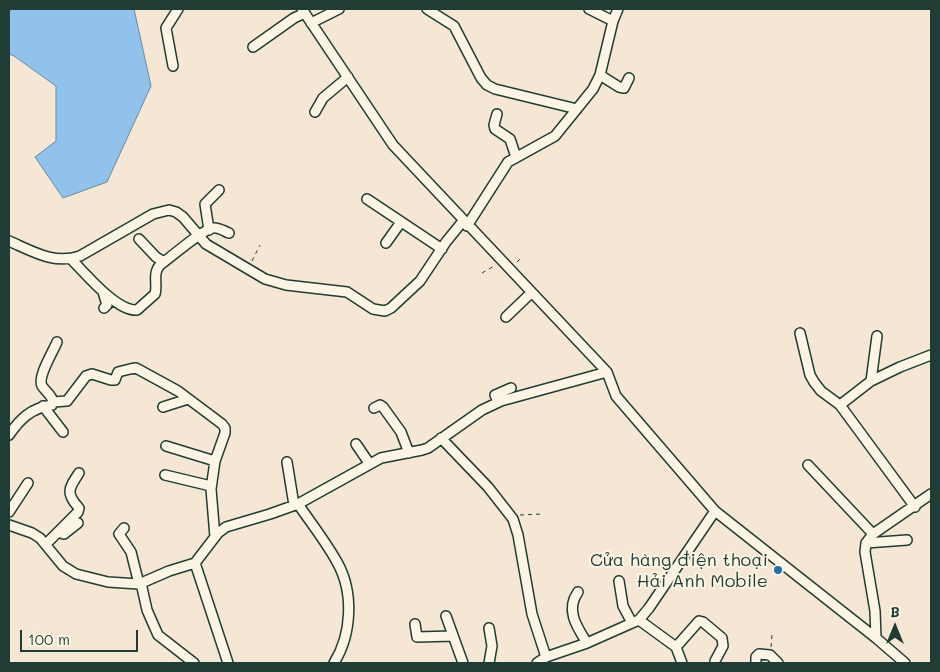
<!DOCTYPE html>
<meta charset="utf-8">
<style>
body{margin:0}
#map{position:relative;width:940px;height:672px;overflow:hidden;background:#f6e6d4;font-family:Mali,sans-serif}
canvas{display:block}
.frame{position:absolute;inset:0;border:10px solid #1f3d34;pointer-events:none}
.north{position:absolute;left:870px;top:602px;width:50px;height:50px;-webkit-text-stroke:4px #fcf5e5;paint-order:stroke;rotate:0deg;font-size:14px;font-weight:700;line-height:20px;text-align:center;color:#1f3d34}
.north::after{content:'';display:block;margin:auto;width:18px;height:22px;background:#1f3d34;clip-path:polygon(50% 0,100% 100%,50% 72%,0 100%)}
.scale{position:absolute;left:20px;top:630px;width:118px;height:22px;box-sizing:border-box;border:2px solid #1f3d34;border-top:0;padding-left:6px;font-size:15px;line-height:18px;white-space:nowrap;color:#1f3d34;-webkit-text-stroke:4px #fcf5e5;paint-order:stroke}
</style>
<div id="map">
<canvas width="940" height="672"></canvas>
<div class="frame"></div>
<div class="north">B</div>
<div class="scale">100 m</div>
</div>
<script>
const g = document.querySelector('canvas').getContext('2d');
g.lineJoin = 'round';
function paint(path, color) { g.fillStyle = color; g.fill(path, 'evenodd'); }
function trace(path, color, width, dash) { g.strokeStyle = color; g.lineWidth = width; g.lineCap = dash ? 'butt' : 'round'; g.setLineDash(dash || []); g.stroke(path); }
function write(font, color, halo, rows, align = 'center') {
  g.font = font + ' Mali,sans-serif'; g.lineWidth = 4; g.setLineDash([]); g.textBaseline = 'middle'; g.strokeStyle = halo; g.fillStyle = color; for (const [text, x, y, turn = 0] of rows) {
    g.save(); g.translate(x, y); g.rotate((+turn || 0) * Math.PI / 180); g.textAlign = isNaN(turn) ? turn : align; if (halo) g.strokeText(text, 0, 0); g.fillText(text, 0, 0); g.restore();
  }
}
const water = new Path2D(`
 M9 9H134L151 86 107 182 63 198 35 157 56 141V86L14 56 9 54Z`);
paint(water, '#90c2ec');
trace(water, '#638da2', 1);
const minor = new Path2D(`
 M302 9 393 145 607 372 616 396 715 511 876 638 905 663
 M427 9 454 26 481 78 487 85 495 89 577 109
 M589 9 613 21
 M311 23 339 9
 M253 47 294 18 305 13
 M173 66 166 28 178 9
 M600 75 619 87 624 88 629 78
 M315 112 323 98 348 77
 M497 114 494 125 495 129 510 139 516 157
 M367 199 442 249
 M467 226 508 162 555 136 593 89 600 75 613 21 618 9
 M209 230 205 204 219 190
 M139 239 156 257 164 262
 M9 241C32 251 54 265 80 256L153 214 169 210 176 212 183 217 206 244 265 279 286 285 347 292 373 309 385 311 391 308 420 281 446 242 463 221
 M386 243 401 222
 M71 259C86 274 116 311 137 310L155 294C158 284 152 274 160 265 170 258 203 229 213 228 218 227 224 231 229 233
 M103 292 107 305 104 308
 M506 317 531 293
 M800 333 810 375 814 382 821 391 840 405 915 507
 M871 381 877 336
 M53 402 67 401 86 376 92 374 111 380H115L118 372 130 369 136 368 178 391 222 424 225 428V433L215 461 211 489 215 537
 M498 402 495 395 511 388
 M840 405 871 381 900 367 931 355
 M43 406 63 432
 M163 407 188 399
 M374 408 380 405 383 407 401 432 409 453
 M9 435C20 419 31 408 52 405L53 402C52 395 46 392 42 386 37 377 53 352 57 342
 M441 438 488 487 513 519 518 535 532 614 546 657
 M356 444 369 463
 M166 446 215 461
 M287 462 294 505
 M808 465 873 534
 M165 475 211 486
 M298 504C311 523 326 542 337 562 354 592 352 634 334 663
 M9 512 28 483
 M9 525 32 533 40 538 63 566 76 574 108 582 139 584 169 571 195 563 218 533 226 527 270 514 298 504 381 458 422 450 428 448 482 410 501 401 607 372
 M124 528 119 534 131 552 139 584
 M58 532 64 534 78 523
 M866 543 907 540
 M46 544 78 512 79 508C65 493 69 488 79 473
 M195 563 228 663
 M619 581 623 606 632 623
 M141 583 147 610 158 635 194 663
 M578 592C565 610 577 627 587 643
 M446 616 463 663
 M639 620 676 647 682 663
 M415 624 417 637 453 636
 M489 628 492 646 489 663
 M876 638 875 611 865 552 866 543 873 534 931 494
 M676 647 699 621 703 622 722 638 723 646 715 661
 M537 663 546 657 587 643 632 623 639 620 649 608 715 511
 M756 663V657L759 654 770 655 778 663`);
trace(minor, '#1f3d34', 12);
trace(new Path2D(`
 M252 261 260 245
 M517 262 521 258
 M482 273 494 266
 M520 515 542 514
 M771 647 772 635`), '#1f3d34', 1, [4, 4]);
trace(minor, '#fcf5e5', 9);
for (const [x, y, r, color] of [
 [778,570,5,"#1f6fb2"]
]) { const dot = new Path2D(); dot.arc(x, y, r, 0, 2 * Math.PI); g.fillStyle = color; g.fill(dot); trace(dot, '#fcf5e5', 2); }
write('18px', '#1f3d34', '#fcf5e5', [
 ["Cửa hàng điện thoại",768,560],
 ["Hải Anh Mobile",768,581]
], 'right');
</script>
